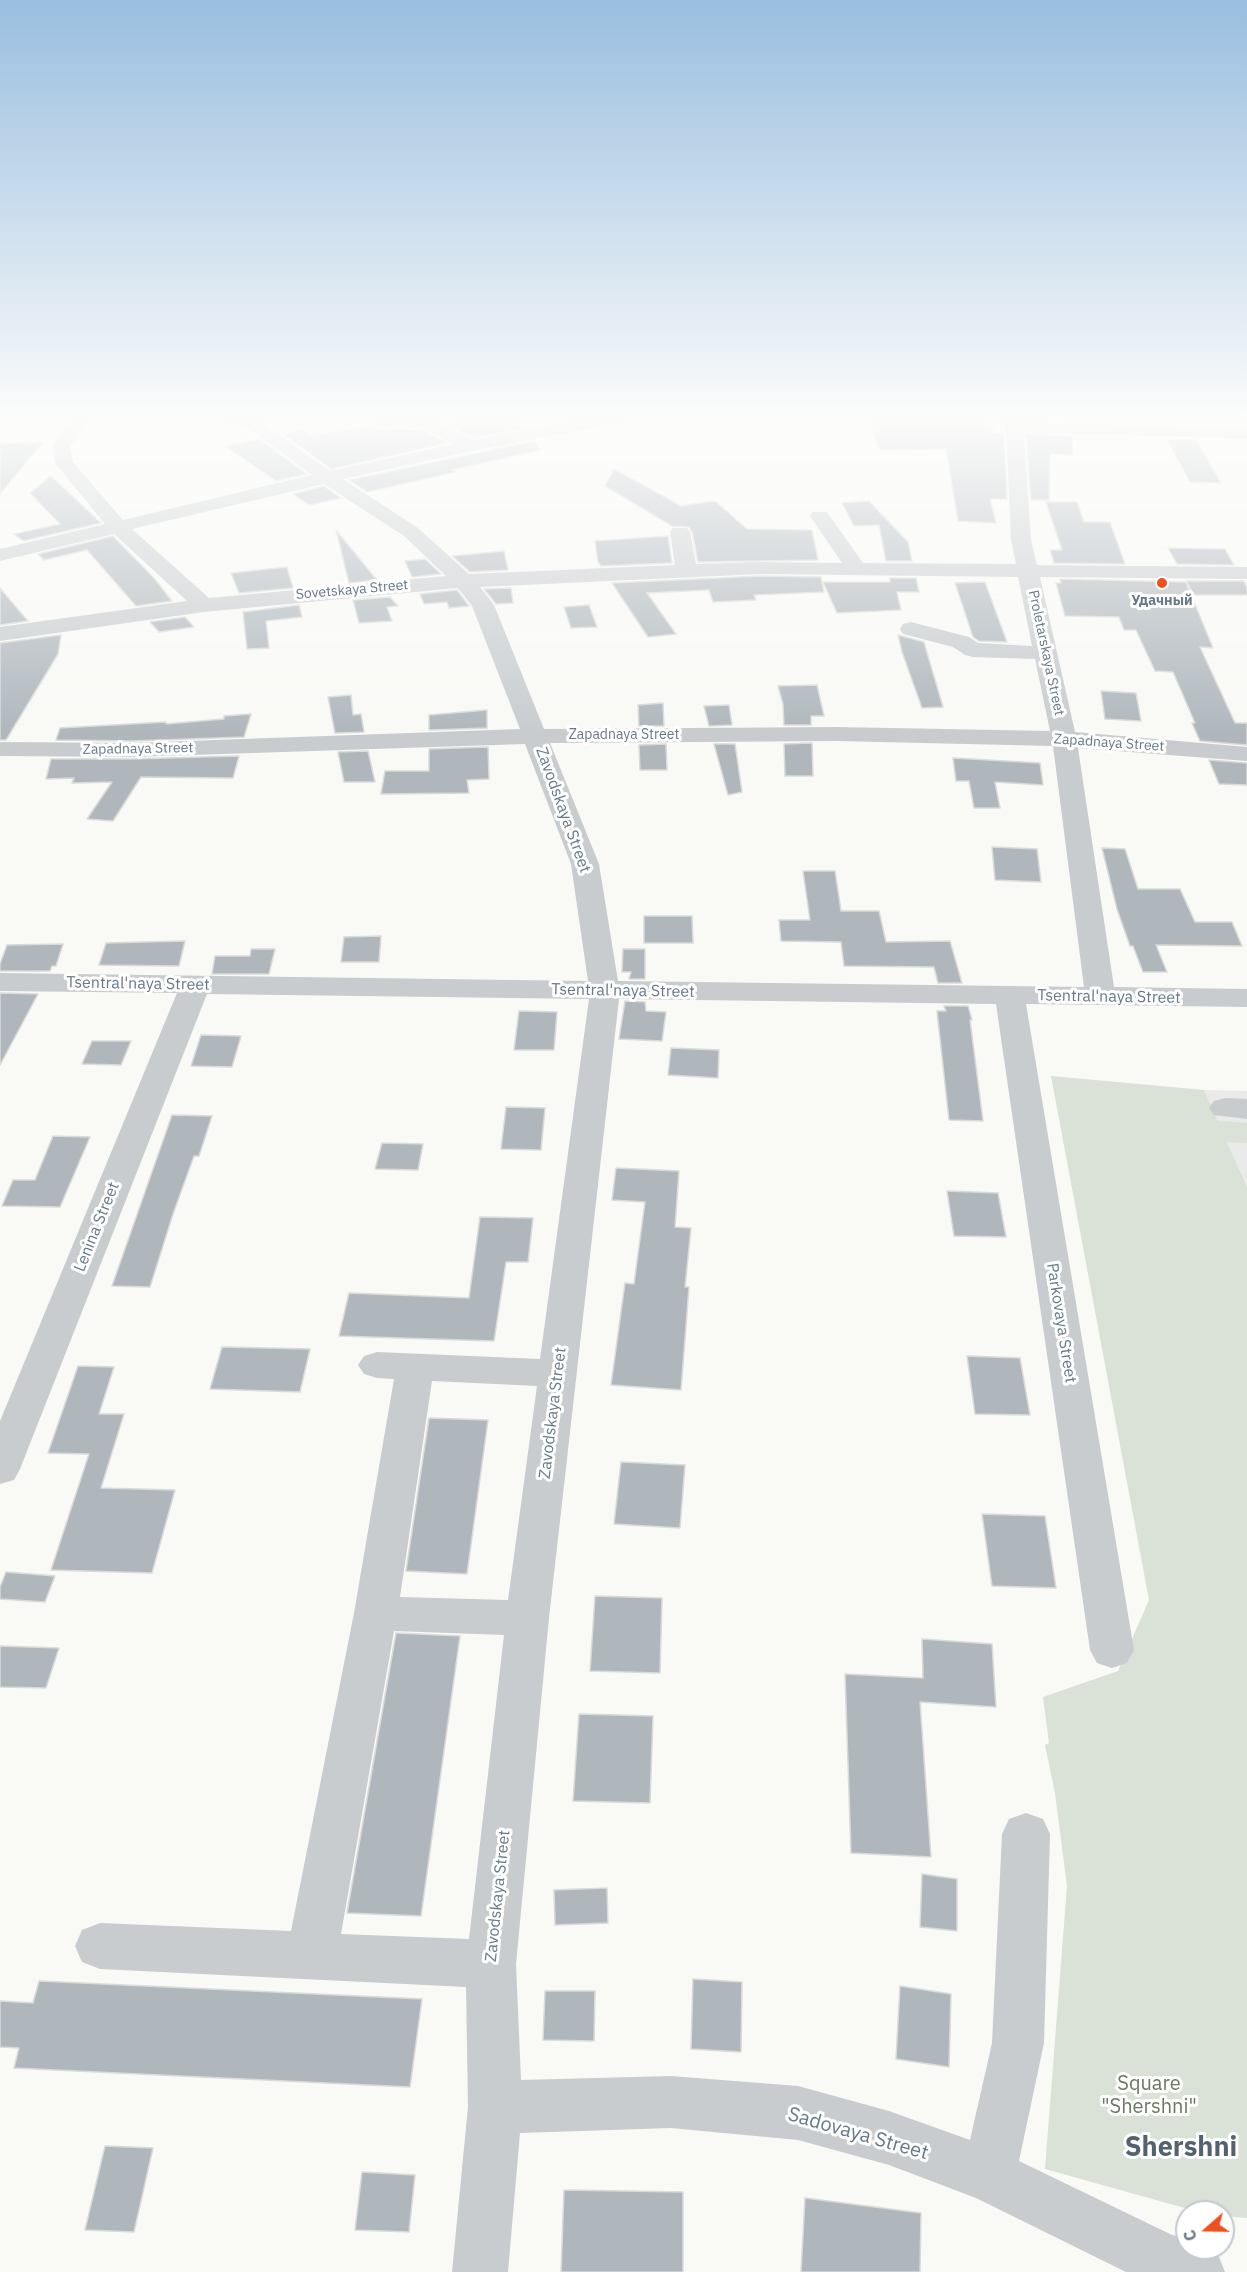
<!DOCTYPE html>
<meta charset="utf-8">
<style>
body{margin:0}
#map{position:relative;width:1247px;height:2272px;overflow:hidden;background:#f9f9f6;font-family:"IBM Plex Sans",sans-serif}
canvas{display:block}
.north{position:absolute;left:1175px;top:2200px;width:60px;height:60px;box-sizing:border-box;background:#fff;border:2px solid #c2c9d0;border-radius:50%;rotate:250deg;font-size:16px;font-weight:700;line-height:24px;text-align:center;color:#667989}
.north::after{content:'';display:block;margin:auto;width:21px;height:27px;background:#ee5120;clip-path:polygon(50% 0,100% 100%,50% 72%,0 100%)}
</style>
<div id="map">
<canvas width="1247" height="2272"></canvas>
<div class="north">С</div>
</div>
<script>
const g = document.querySelector('canvas').getContext('2d');
g.lineJoin = 'round';
function paint(path, color) { g.fillStyle = color; g.fill(path, 'evenodd'); }
function trace(path, color, width, dash) { g.strokeStyle = color; g.lineWidth = width; g.lineCap = dash ? 'butt' : 'round'; g.setLineDash(dash || []); g.stroke(path); }
function write(font, color, halo, rows, align = 'center') {
  g.font = font + ' "IBM Plex Sans",sans-serif'; g.lineWidth = 6; g.setLineDash([]); g.textBaseline = 'middle'; g.strokeStyle = halo; g.fillStyle = color; for (const [text, x, y, turn = 0] of rows) {
    g.save(); g.translate(x, y); g.rotate((+turn || 0) * Math.PI / 180); g.textAlign = isNaN(turn) ? turn : align; if (halo) g.strokeText(text, 0, 0); g.fillText(text, 0, 0); g.restore();
  }
}
paint(new Path2D(`
 M1204 1090 1247 1091V1187Z`), '#e9eae9');
paint(new Path2D(`
 M1051 1076 1204 1090 1218 1121 1247 1123V1143L1227 1142 1247 1187V2218L1223 2216V2212H1199L1045 2169 1067 1886 1055 1793 1045 1745 1049 1743 1043 1697 1118 1671 1149 1600Z`), '#dae1d6');
const building = new Path2D(`
 M494 416H506L524 428 473 438 448 424Z
 M868 416H981L983 426H993V433H1004L1007 499H990L996 523 958 521 946 449 880 450Z
 M372 426 381 432 397 429 422 430 447 443 331 469 283 434 302 430 311 436Z
 M1026 434 1072 436 1073 455 1050 454 1049 500H1031Z
 M259 439 307 474 276 481 225 446Z
 M1167 439 1196 440 1221 483 1190 482Z
 M534 441 540 450 452 470 456 472 367 492 349 480Z
 M43 442 28 460 0 494V444Z
 M614 469 681 506 715 501 747 529 812 530 818 560 698 562 692 532 689 527 672 526 605 486Z
 M51 476 101 523 23 541 14 534 60 524 30 493Z
 M324 486 341 498 309 505 293 494Z
 M869 501 908 542 912 561H886L879 525 854 526 842 503Z
 M1046 502H1077L1084 522H1110L1125 564 1054 563 1050 550H1062Z
 M336 530 377 580 349 583Z
 M113 536 154 578 172 601 136 606 87 550 44 560 38 554Z
 M668 536 672 563 601 566 598 562 595 541Z
 M1168 548 1225 549 1234 565 1177 564Z
 M504 551 508 570 470 572 452 556Z
 M425 559 441 574 412 577 405 561Z
 M287 567 293 588 239 593 231 573Z
 M760 576 821 577 824 592 754 595 756 600 713 602 709 590 647 593 676 634 648 637 612 583Z
 M890 578H916L919 592H897L901 610 837 613 823 582H890Z
 M1060 579 1186 582 1213 648 1200 647 1235 723H1247V745L1200 741 1192 723H1195L1173 672 1155 671 1136 630H1124L1119 617 1065 616 1056 583H1061Z
 M1186 581H1244L1247 587V595H1194Z
 M985 582 1007 642 979 641 973 637 955 583Z
 M0 588 28 621 0 625Z
 M511 588 513 603 496 604 484 589Z
 M457 590 469 606 449 608 447 602 424 604 420 594Z
 M390 597 398 606 387 607 392 621 359 623 353 600Z
 M299 605 302 617 266 621 269 648 247 649 243 612Z
 M589 605 597 627 571 628 564 607Z
 M185 617 194 627 159 632 150 622Z
 M61 635 58 654 6 740H0V643Z
 M898 635 924 642 943 707 922 708 902 652Z
 M817 685 824 716H811V725H784L783 704 778 686Z
 M1101 691 1136 693 1141 721 1105 719Z
 M351 695 353 715 361 714 364 732 335 733 328 697Z
 M663 703 664 726H639L638 705Z
 M729 705 732 725 709 726 704 706Z
 M487 710V728L429 730V715Z
 M251 714 244 737 132 741 56 740 60 728 166 722V724L224 719V716Z
 M812 743 813 776H785L784 744Z
 M666 744 667 770H640L639 745Z
 M714 744H735L742 792 728 795Z
 M488 747 489 779 467 780 469 793 381 794 385 771H429V749Z
 M368 751 375 782H344L338 752Z
 M239 756 233 778 141 777 113 821 87 819 112 782 72 783 74 778 46 779 51 759H132Z
 M953 758 1040 763 1043 785 995 782 1000 808H974L969 781H956Z
 M1209 760 1247 763V785L1219 784Z
 M992 847 1037 849 1041 882 995 880Z
 M1102 848 1125 849 1138 889H1180L1195 922H1232L1242 946 1156 945 1167 972H1143L1133 946H1130L1117 909Z
 M803 871H835L841 911H879L886 942 950 941 962 983H938L934 967 844 966 841 942 781 941 779 920H810Z
 M644 916H692L693 943H644Z
 M381 936 379 962H341L344 937Z
 M185 941 179 966 99 965 106 943Z
 M63 944 56 966H52L50 971H0V964L7 945Z
 M251 949H275L269 974H212L215 956H250Z
 M623 949H645V979H629L631 972H622Z
 M0 993 38 994 0 1065Z
 M625 1001 645 1002 646 1011 666 1012 662 1041 619 1039Z
 M944 1006H968L972 1020H970L983 1121 949 1120 937 1011H946Z
 M519 1011 557 1012 554 1050H514Z
 M201 1035 241 1036 232 1067 191 1066Z
 M92 1041H131L121 1065 82 1064Z
 M671 1048 719 1050 718 1078 668 1075Z
 M506 1107 545 1108 541 1150 501 1149Z
 M172 1115 212 1116 199 1156H194L173 1214 150 1287 112 1286Z
 M53 1136 90 1137 60 1207 2 1206 13 1180H35Z
 M382 1143 423 1144 418 1170 375 1169Z
 M616 1168 679 1171 675 1227 691 1228 685 1287H689L681 1390 611 1385 625 1283 634 1284 645 1202 612 1200Z
 M947 1191 998 1193 1006 1237 954 1236Z
 M480 1217 533 1218 528 1262H506L494 1341 339 1336 349 1293 469 1298Z
 M222 1347 310 1349 300 1392 210 1389Z
 M967 1356 1020 1358 1030 1415 975 1414Z
 M78 1366 114 1367 99 1414H124L101 1488 175 1490 152 1573 51 1570 89 1454 48 1453Z
 M429 1418 488 1420 467 1574 406 1571Z
 M621 1462 685 1465 680 1528 614 1524Z
 M982 1514 1045 1516 1056 1588 992 1586Z
 M6 1572 55 1576 45 1602 0 1599V1587Z
 M595 1596 662 1598 660 1673 590 1671Z
 M396 1633 460 1636 421 1916 347 1913Z
 M922 1639 992 1644 996 1707 920 1702 931 1857 851 1853 845 1674 923 1678Z
 M0 1646 59 1648 46 1688 0 1687Z
 M579 1714 653 1716 650 1803 573 1801Z
 M922 1874 957 1879V1931L920 1927Z
 M607 1888 608 1923 555 1925 554 1890Z
 M693 1979 742 1982 741 2052 691 2049Z
 M39 1981 422 1999 410 2087 14 2068 19 2048 0 2047V2001L33 2003Z
 M900 1986 951 1994 949 2067 896 2059Z
 M545 1991H595L594 2041 543 2040Z
 M105 2146 153 2148 134 2232 85 2230Z
 M362 2172 415 2175 409 2232 355 2230Z
 M564 2190 683 2192V2272H561Z
 M805 2198 921 2213 920 2272H801Z`);
paint(building, '#afb7bd');
trace(building, '#dadad8', 1.5);
paint(new Path2D(`
 M78 416H98L80 432 70 446 73 462 123 520 312 475 246 427 220 420 217 416H246L258 419 330 471 454 444 423 428 374 425 371 421 374 417 379 416H416L435 420 473 440 599 416H636L633 420 627 421 468 452 343 479 418 528 469 574 675 565 670 532 673 528H687L690 532 696 564 760 562 842 563 810 516 813 512H827L863 563 1016 564 1011 540 1006 426 1001 416H1019L1021 421 1247 429V439L1024 432 1031 540 1037 565 1247 567V579L1040 577 1075 732 1247 747V761L1078 748 1114 987 1247 989V1007L1026 1004 1134 1650 1127 1663 1112 1668 1097 1663 1090 1650 996 1004 619 999 549 1618 516 1964 521 2080 671 2076 798 2086 889 2111 970 2140 992 2043 1002 1834 1009 1819 1026 1813 1043 1819 1050 1834 1044 2043 1019 2161 1170 2234 1187 2240V2248H1208L1217 2252 1225 2272H1126L976 2198 889 2165 798 2140 671 2128 520 2133 508 2272H452L468 2107 466 1987 100 1969 82 1962 75 1946 82 1930 100 1923 291 1931 354 1613 394 1379 377 1378 364 1374 358 1365 364 1356 377 1352 540 1359 589 999 207 994 20 1469 14 1480 0 1484V1421L177 993 0 991V973L588 981 571 864 525 744 132 757 0 756V742L132 743 520 729 472 606 458 588 204 612 0 641V627L187 601 114 534 0 561V549L105 524 55 463 52 446 67 424ZM324 484 404 536 446 576 209 598 132 529ZM760 574 1018 577 1032 646 978 643 969 637 911 622 903 624 900 629 903 634 953 647 965 655 973 657 1035 659 1050 731 837 727 544 729 494 605 480 587ZM837 741 1053 746 1084 987 618 981 599 864 550 743ZM432 1381 537 1386 508 1600 400 1597ZM394 1631 504 1635 469 1939 341 1934Z
 M1225 1098 1247 1099V1119L1214 1115 1209 1108 1214 1101Z`), '#c8cccf');
const sky = g.createLinearGradient(0, 0, 0, 734);
sky.addColorStop(0, '#99bedf');
sky.addColorStop(0.57, '#fcfcfb');
sky.addColorStop(1, '#fcfcfb00');
g.fillStyle = sky;
g.fillRect(0, 0, 1247, 734);
for (const [x, y, r, color] of [
 [1162,583,6,"#ee5120"]
]) { const dot = new Path2D(); dot.arc(x, y, r, 0, 2 * Math.PI); g.fillStyle = color; g.fill(dot); trace(dot, '#fff', 2); }
write('14px', '#667989', '#fff', [
 ["Sovetskaya Street",352,590,-5],
 ["Proletarskaya Street",1046,653,78],
 ["Zapadnaya Street",624,735],
 ["Zapadnaya Street",1109,743,4],
 ["Zapadnaya Street",138,749,-1]
]);
write('bold 14px', '#667989', '#fff', [
 ["Удачный",1162,601]
]);
write('16px', '#667989', '#fff', [
 ["Zavodskaya Street",563,810,70],
 ["Tsentral'naya Street",138,984,1],
 ["Tsentral'naya Street",623,991,1],
 ["Tsentral'naya Street",1109,997,1],
 ["Lenina Street",97,1227,-68],
 ["Parkovaya Street",1061,1323,81],
 ["Zavodskaya Street",553,1413,-83],
 ["Zavodskaya Street",498,1896,-84]
]);
write('20px', '#667a61', '#fff', [
 ["Square",1149,2084],
 ["\"Shershni\"",1149,2107]
]);
write('20px', '#667989', '#fff', [
 ["Sadovaya Street",858,2134,16]
]);
write('bold 27px', '#54626d', '#fff', [
 ["Shershni",1181,2148]
]);
</script>
